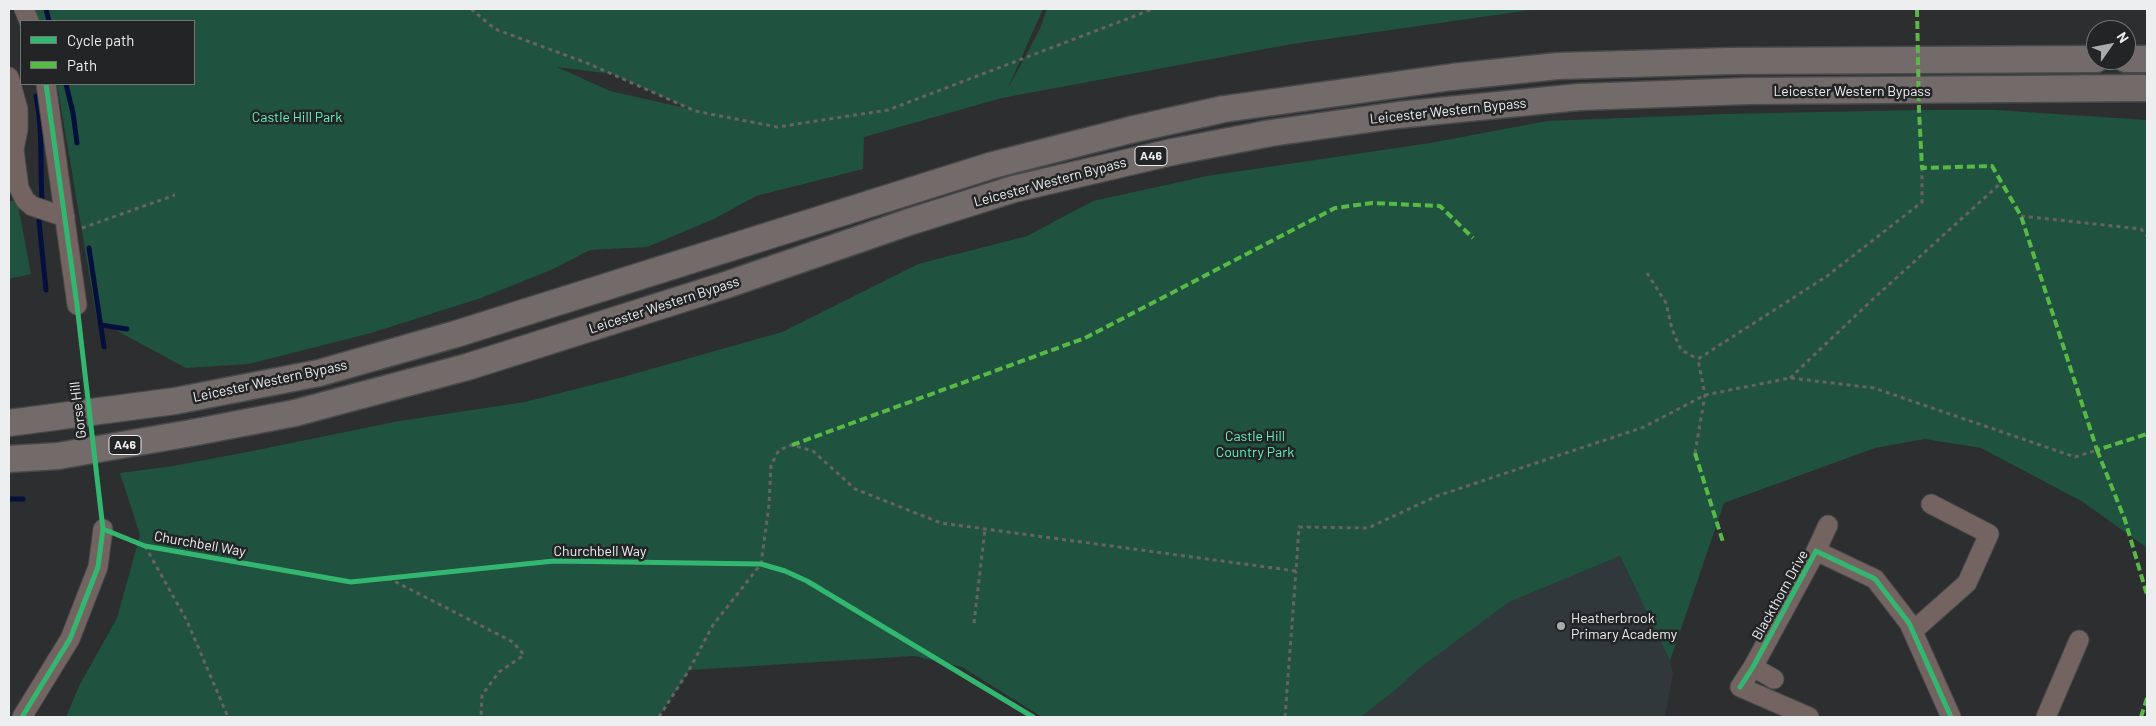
<!DOCTYPE html>
<style>
body{margin:0}
#map{position:relative;width:2156px;height:726px;overflow:hidden;background:#2d2e2f;font-family:Barlow,sans-serif}
canvas{display:block}
.frame{position:absolute;inset:0;border:10px solid #edeeef;pointer-events:none}
.legend{position:absolute;left:20px;top:20px;width:175px;height:65px;box-sizing:border-box;background:#222426;border:1px solid #737576;margin:0;padding:6px 9px;list-style:none;font-size:15px;color:#edeeef}
.legend li{display:flex;align-items:center;gap:10px;height:25px}
.legend b{width:25px;border:1px solid #737576}
.north{position:absolute;left:2086px;top:20px;width:50px;height:50px;box-sizing:border-box;background:#222426;border:1px solid #737576;border-radius:50%;rotate:57deg;font-size:14px;font-weight:700;line-height:20px;text-align:center;color:#edeeef}
.north::after{content:'';display:block;margin:auto;width:18px;height:22px;background:#aaabac;clip-path:polygon(50% 0,100% 100%,50% 72%,0 100%)}
</style>
<div id="map">
<canvas width="2156" height="726"></canvas>
<div class="frame"></div>
<ul class="legend">
<li><b style="height:6px;background:#33b770"></b>Cycle path</li>
<li><b style="height:6px;background:#58b947"></b>Path</li>
</ul>
<div class="north">N</div>
</div>
<script>
const g = document.querySelector('canvas').getContext('2d');
g.lineJoin = 'round';
function paint(path, color) { g.fillStyle = color; g.fill(path, 'evenodd'); }
function trace(path, color, width, dash) { g.strokeStyle = color; g.lineWidth = width; g.lineCap = dash ? 'butt' : 'round'; g.setLineDash(dash || []); g.stroke(path); }
function write(font, color, halo, rows, align = 'center') {
  g.font = font + ' Barlow,sans-serif'; g.lineWidth = 5; g.setLineDash([]); g.textBaseline = 'middle'; g.strokeStyle = halo; g.fillStyle = color; for (const [text, x, y, turn = 0] of rows) {
    g.save(); g.translate(x, y); g.rotate((+turn || 0) * Math.PI / 180); g.textAlign = isNaN(turn) ? turn : align; if (halo) g.strokeText(text, 0, 0); g.fillText(text, 0, 0); g.restore();
  }
}
paint(new Path2D(`
 M1620 556 1670 661 1673 673 1665 717H1361L1399 687 1444 643 1498 606Z`), '#30383c');
paint(new Path2D(`
 M29 9H1043L1007 90 1040 29 1047 9H1538L1292 44 1002 98 864 137 863 169 756 196 714 219 647 247 590 250 551 270 481 298 371 333 249 364 186 368 97 320 57 84H194V21H34ZM557 67 612 74 690 109 610 91Z
 M1919 110H1996L2147 120V548L2083 502 1981 448 1925 439 1875 448 1724 503 1670 661 1620 556 1509 602 1417 670 1399 687 1361 717H1042L962 667 914 656 690 670 659 717H66L79 686 117 618 140 535 120 473 173 466 247 452 399 421 525 402 619 378 782 332 918 264 1027 236 1093 201 1207 176 1430 143 1547 121 1724 114Z
 M17 200 31 274 9 279V201Z`), '#1f523f');
trace(new Path2D(`
 M46 9 49 21
 M66 84 73 113 77 143
 M36 96C43 130 40 167 42 202
 M39 221 46 290
 M89 248 104 347
 M101 325 127 329
 M9 499H23`), '#04103b', 5);
const minor = new Path2D(`
 M24 9 29 21
 M9 77 18 109V129L14 150 19 188 25 200 32 206 65 217
 M46 84 77 305
 M1816 551 1828 525
 M1913 631 1967 583 1989 534 1931 504
 M1753 667 1774 679
 M22 717 70 639 98 567 103 529
 M1809 717 1740 687 1753 667 1816 551 1875 579 1909 623 1951 717
 M2046 717 2079 640`);
const highway = new Path2D(`
 M2126 59H2147
 M9 423 175 401 319 373 456 334 993 165 1130 130 1224 109 1452 77 1558 66 1731 61 2096 59
 M9 459 58 456 191 433 295 413 467 367 726 285 909 222 1014 189 1172 152 1271 133 1398 115 1579 97 1748 91 2147 88`);
trace(minor, '#48494a', 21);
trace(highway, '#48494a', 29);
trace(new Path2D(`
 M471 9 495 29 587 63 695 111 777 127 888 110 1153 9
 M2021 216 2141 229 2147 236
 M82 228 175 195
 M1647 273 1666 303 1672 329 1681 350 1698 359
 M1790 378 1873 299 2002 182
 M1695 453 1705 395 1698 359 1827 276 1922 202V168
 M145 546 187 621 228 717
 M388 578 513 642 524 655 499 672 482 695 481 717
 M974 623 985 529
 M659 717 689 670 713 625 761 564 769 505 771 465 779 450 792 445 813 451 855 489 941 523 1296 571 1299 527 1368 528 1437 496 1644 427 1705 395 1790 378 1874 388 2075 457 2097 450
 M1285 717 1296 571`), '#696262', 3, [4, 4]);
trace(minor, '#736461', 19);
trace(highway, '#736a6a', 26);
trace(new Path2D(`
 M1917 9 1919 110 1922 168 1992 166 2021 216 2097 450 2147 434
 M792 445 1085 338 1335 208 1372 203 1440 206 1473 238
 M2097 450 2125 520 2147 595
 M1695 453 1723 542
 M2141 717 2147 698`), '#58b947', 4, [8, 4]);
trace(new Path2D(`
 M103 529 145 546 351 582 554 561 761 564 785 571 807 581 1033 717
 M1740 687 1753 667 1816 551 1875 579 1909 623 1951 717
 M22 717 70 639 98 567 103 529 77 305 46 84`), '#33b770', 5);
for (const [x, y, r, color] of [
 [1561,626,5,"#aaabac"]
]) { const dot = new Path2D(); dot.arc(x, y, r, 0, 2 * Math.PI); g.fillStyle = color; g.fill(dot); trace(dot, '#222426', 2); }
for (const [x, y, w] of [
 [1151,156,32],
 [125,445,32]
]) { const box = new Path2D(); box.roundRect(x - w / 2, y - 9.5, w, 19, 4); g.fillStyle = '#222426'; g.fill(box); trace(box, '#edeeef', 1); }
write('bold 12px', '#edeeef', null, [
 ["A46",1151,156],
 ["A46",125,445]
]);
write('14px', '#edeeef', '#222426', [
 ["Leicester Western Bypass",1852,91],
 ["Leicester Western Bypass",1448,111,-6],
 ["Leicester Western Bypass",1050,182,-15],
 ["Leicester Western Bypass",664,305,-18],
 ["Leicester Western Bypass",270,381,-12],
 ["Gorse Hill",78,410,-97],
 ["Churchbell Way",200,544,10],
 ["Churchbell Way",600,551],
 ["Blackthorn Drive",1780,595,-61]
]);
write('14px', '#64f2ba', '#222426', [
 ["Castle Hill Park",297,117],
 ["Castle Hill",1255,436],
 ["Country Park",1255,452]
]);
write('14px', '#edeeef', '#222426', [
 ["Heatherbrook",1571,618],
 ["Primary Academy",1571,634]
], 'left');
</script>
